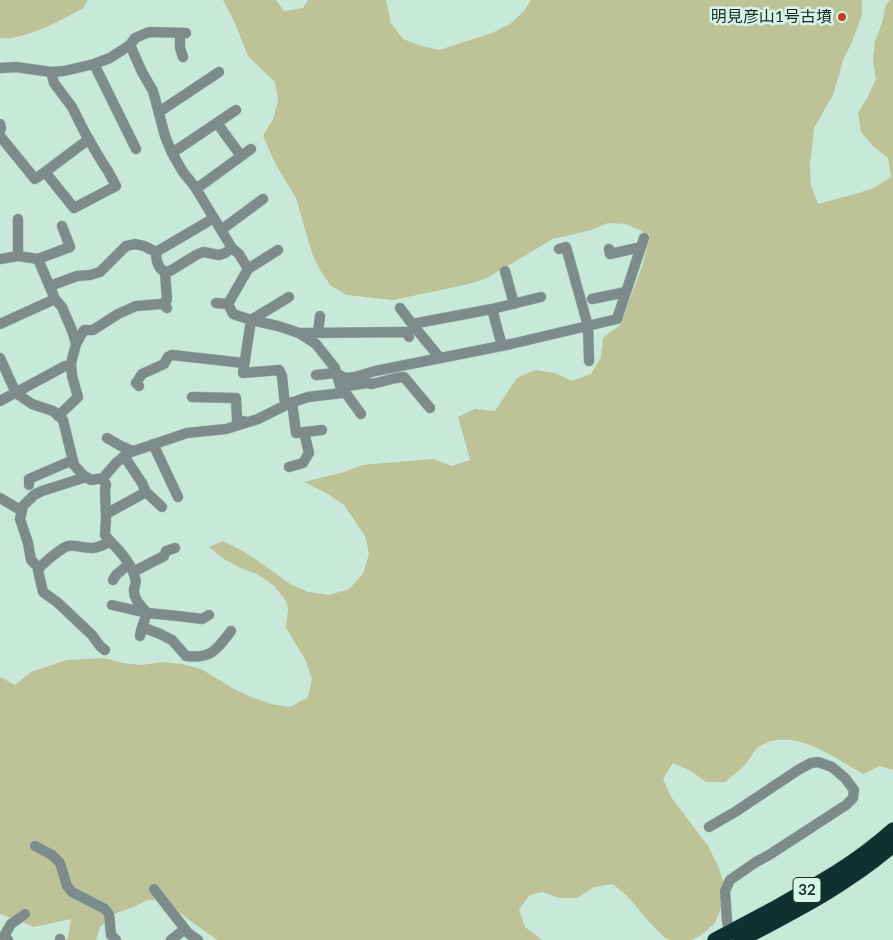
<!DOCTYPE html>
<meta charset="utf-8">
<style>
body{margin:0}
canvas{display:block;background:#c8e8da}
</style>
<canvas width="893" height="940"></canvas>
<script>
const g = document.querySelector('canvas').getContext('2d');
g.lineJoin = 'round';
function paint(path, color) { g.fillStyle = color; g.fill(path, 'evenodd'); }
function trace(path, color, width, dash) { g.strokeStyle = color; g.lineWidth = width; g.lineCap = dash ? 'butt' : 'round'; g.setLineDash(dash || []); g.stroke(path); }
function write(font, color, halo, rows, align = 'center') {
  g.font = font + ' Lato,"Noto Sans JP",sans-serif'; g.lineWidth = 5; g.setLineDash([]); g.textBaseline = 'middle'; g.strokeStyle = halo; g.fillStyle = color; for (const [text, x, y, turn = 0] of rows) {
    g.save(); g.translate(x, y); g.rotate((+turn || 0) * Math.PI / 180); g.textAlign = isNaN(turn) ? turn : align; if (halo) g.strokeText(text, 0, 0); g.fillText(text, 0, 0); g.restore();
  }
}
paint(new Path2D(`
 M0 0H88C86 2 86 5 84 7 82 10 77 11 74 13 57 23 20 41 0 38Z
 M223 0H276L284 11 303 8 308 0H386L391 23 403 39 421 46 439 50 492 33 510 24 524 11 531 0H862V15L852 42 844 58 833 95 814 128 810 165 811 185 818 204 855 194 874 188 891 177 888 158 873 146 861 132 858 113 868 96 876 79 873 60 875 41 882 23 886 5 890 0H893V770L880 766 863 774C834 758 794 726 760 746 755 749 752 756 748 761 742 769 733 775 725 782H706L691 771 673 763 663 779 671 797 708 846 719 868 724 886 722 905 715 923 701 935 691 940H671L665 938 652 925 627 896 613 884 594 887 577 898H559L542 892 530 895 519 909 525 927 542 940H217L180 913 167 899 148 900 131 908 114 914 100 927 96 940H65L68 938 71 919 34 927 17 920 0 914V677L15 685 31 672 67 660 104 658 122 663 142 665 162 662 182 664 201 669 234 689 251 697 271 704 290 707 308 697 312 679 306 661 286 628 288 609 286 601 274 586 259 575 241 568 224 559 209 547 223 541 241 550 257 560 290 584 308 592 329 595 349 589 363 574 369 554 365 536 344 505 328 494 304 482 344 472 362 465 433 459 452 466 470 460 458 417 475 409 495 411 517 378 535 370 555 373 572 381 591 374 601 357 603 338 620 325 642 267 650 235 626 224 608 223 591 230 553 239 504 268 487 278 469 284 393 300 347 295 331 286 320 270 312 253 296 198 276 165 263 136 273 119 278 101 275 82 248 56 234 21Z`), '#bdc297');
const street = new Path2D(`
 M180 33V48L183 57
 M130 45 135 38 149 32 186 33
 M94 64 136 149
 M0 68 16 67 51 72 64 71 94 64 110 58 130 45 142 72 153 91 165 136 172 153 183 172 195 187 232 248 239 254 248 269 228 304 233 314 251 320 278 326 299 333 316 344 335 368 342 393 308 397 288 404 258 419 226 429 187 433 128 453 116 463 103 478 91 480 83 475 74 465 63 420 53 411 32 404 16 393 0 358
 M159 112 219 72
 M217 123 241 156
 M0 124 1 128 0 131
 M0 136 35 179 45 172 74 208 116 186 108 171 102 162 85 133 72 107 54 83 51 72
 M172 153 236 110
 M45 172 89 139
 M196 189 251 149
 M18 219V256
 M221 230 263 199
 M559 249 566 247 588 326 589 361
 M609 249 610 254 641 247
 M156 252C156 260 157 268 165 272L170 271 196 255 203 252 219 255 225 253 232 248
 M0 259 18 256 38 259 55 299 62 307 73 333 76 344 84 330H93L118 314 136 306 162 304 167 308
 M38 259 70 247 62 226
 M248 269 278 250
 M505 271 514 304
 M50 286 77 276 90 275 100 272 126 246 135 244 144 246 156 252 214 218
 M592 299 626 292
 M216 303 228 304
 M162 304 167 300 165 272
 M400 308 412 324
 M492 309 502 346
 M0 324 55 299
 M300 333 407 332 409 337
 M318 333 320 316
 M440 358 412 324 492 309 541 297
 M316 375 336 373 345 378 355 377 375 371 511 344 617 319 644 238
 M345 378 347 386 367 383 372 384 396 378 404 377 430 408
 M139 386 136 383 142 374 164 364 168 357 172 355 244 363
 M345 392 361 414
 M192 397 236 398 237 420 247 422
 M0 401 65 366
 M292 402 296 433 322 430
 M285 405 282 376 279 370 243 373 251 320 289 297
 M58 416 78 397 72 376 71 363 76 344
 M107 438 121 446 133 451
 M153 444 178 497
 M289 467 303 463 309 453 304 432
 M103 478 106 485 105 489 106 518 105 535 110 541C104 545 99 548 92 548 84 548 76 545 68 546 61 548 42 564 38 570L43 592 57 602 92 635 100 646 105 650
 M29 485V479L73 460
 M146 492 162 507
 M0 498 22 511
 M106 514 146 492 142 483 124 456
 M110 541C120 551 132 564 135 578 137 582 135 585 134 589 133 599 141 606 147 613L141 630 140 636
 M39 568 31 560 28 543 20 519 23 506 34 495 42 491 86 477
 M133 572 164 556 166 551 175 548
 M113 580 116 575 129 564
 M112 605 147 613 178 616 202 619 209 615
 M142 627 160 634 172 640 186 656C212 659 217 649 231 631
 M709 827 735 812 798 770 811 763 818 762 832 767 845 778 854 790 853 798 846 805 769 855 756 862 730 880 725 891 727 921 730 937
 M35 846 52 855 60 863 67 886 72 892 105 909 109 914 111 935 116 940
 M154 889 188 933 198 940
 M8 940 4 936 11 924 25 914
 M60 940V939
 M171 940 185 929`);
const highway = new Path2D(`
 M715 940C736 929 756 918 777 907 820 883 856 863 893 830
 M740 940C793 912 847 885 893 845`);
trace(street, '#a6c2b6', 11);
trace(highway, '#a6c2b6', 16);
trace(street, '#7d8c8b', 10);
trace(highway, '#113131', 15);
for (const [x, y, r, color] of [
 [842,17,5,"#c63a27"]
]) { const dot = new Path2D(); dot.arc(x, y, r, 0, 2 * Math.PI); g.fillStyle = color; g.fill(dot); trace(dot, '#d5f5e8', 2); }
for (const [x, y, w] of [
 [807,890,28]
]) { const box = new Path2D(); box.roundRect(x - w / 2, y - 12.5, w, 25, 4); g.fillStyle = '#d5f5e8'; g.fill(box); trace(box, '#1e2a25', 1); }
write('bold 15px', '#1e2a25', null, [
 ["32",807,890]
]);
write('16px', '#1e2a25', '#d5f5e8', [
 ["明見彦山1号古墳",832,17]
], 'right');
</script>
